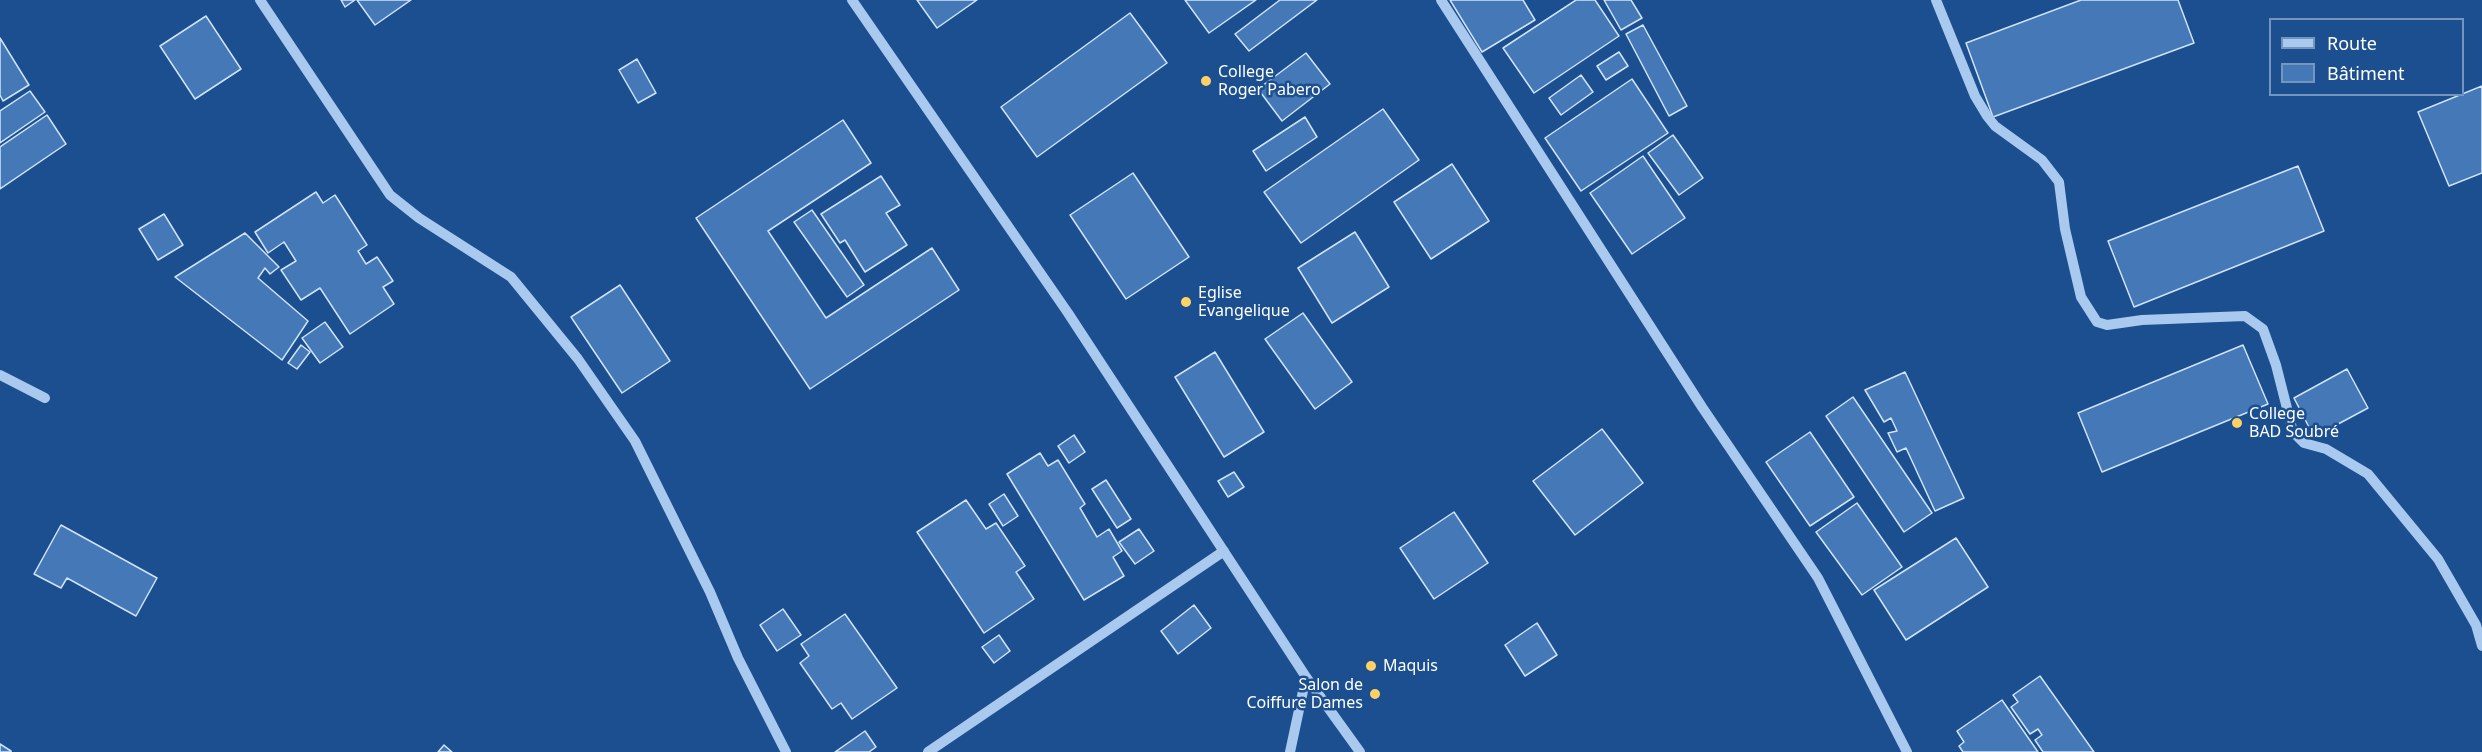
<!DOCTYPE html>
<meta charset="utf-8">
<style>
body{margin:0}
#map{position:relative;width:2482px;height:752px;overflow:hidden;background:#1b4f8f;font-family:"Noto Sans",sans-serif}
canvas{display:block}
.legend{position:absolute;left:2269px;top:18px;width:195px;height:78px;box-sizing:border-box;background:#1b4f8f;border:2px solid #7695bc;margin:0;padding:8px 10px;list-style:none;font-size:18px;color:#fff}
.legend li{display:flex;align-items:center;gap:12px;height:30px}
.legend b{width:30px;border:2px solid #7695bc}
</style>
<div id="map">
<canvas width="2482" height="752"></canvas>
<ul class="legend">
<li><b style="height:8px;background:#a9c9ee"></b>Route</li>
<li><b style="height:16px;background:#4478b7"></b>Bâtiment</li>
</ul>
</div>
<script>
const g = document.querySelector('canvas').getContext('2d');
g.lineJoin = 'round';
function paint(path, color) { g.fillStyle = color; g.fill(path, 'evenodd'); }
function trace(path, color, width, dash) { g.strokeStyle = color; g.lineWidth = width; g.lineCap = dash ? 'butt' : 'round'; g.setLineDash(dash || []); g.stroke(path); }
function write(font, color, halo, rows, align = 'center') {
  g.font = font + ' "Noto Sans",sans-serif'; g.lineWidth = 5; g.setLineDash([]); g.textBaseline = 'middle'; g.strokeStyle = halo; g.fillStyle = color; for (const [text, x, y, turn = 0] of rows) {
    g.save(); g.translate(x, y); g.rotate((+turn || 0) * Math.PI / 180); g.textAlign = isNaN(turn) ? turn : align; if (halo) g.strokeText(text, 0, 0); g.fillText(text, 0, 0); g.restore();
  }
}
const building = new Path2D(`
 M341 0H355L345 7Z
 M357 0H411L375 25Z
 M917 0H977L937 28Z
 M1185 0H1256L1209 33Z
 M1280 0H1317L1249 51 1235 34Z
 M1450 0H1523L1535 20 1482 52Z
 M1576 0H1595L1619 36 1534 93 1503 48Z
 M1604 0H1631L1642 18 1621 30Z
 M2081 0H2178L2194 43 1993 117 1966 43Z
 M1130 13 1167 63 1037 157 1001 107Z
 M206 16 241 69 195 99 160 46Z
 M1643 25 1687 106 1669 116 1626 34Z
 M0 38 29 85 3 101 0 95Z
 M1619 52 1628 66 1606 80 1597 66Z
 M1306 53 1330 84 1282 121 1258 89Z
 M637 59 656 93 638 103 619 70Z
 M1581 75 1593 92 1561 115 1549 98Z
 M1632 79 1668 133 1581 191 1545 138Z
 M2482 86V173L2449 186 2418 112Z
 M30 91 45 112 0 143V111Z
 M1383 109 1419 160 1301 243 1264 192Z
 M47 115 66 144 0 189V147Z
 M1305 117 1317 137 1266 171 1253 151Z
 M843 120 871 163 768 231 826 318 932 248 959 290 810 389 696 218Z
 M1673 135 1703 178 1679 195 1648 153Z
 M1643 156 1685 218 1632 254 1590 193Z
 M1452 164 1489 221 1431 259 1394 202Z
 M2298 166 2324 231 2134 307 2108 241Z
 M1133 173 1189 257 1126 299 1070 215Z
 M881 176 900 205 886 213 907 245 865 272 845 240 840 243 821 214Z
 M316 192 323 203 335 195 367 245 358 251 366 264 377 257 393 281 383 287 394 304 350 334 320 288 301 300 281 270 296 261 284 242 268 253 255 232Z
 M812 210 864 285 847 297 794 222Z
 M164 214 183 245 158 260 139 229Z
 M1355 232 1389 287 1332 323 1298 268Z
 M245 233 279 267 270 274 265 268 258 278 308 321 282 360 175 277Z
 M620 285 670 361 622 393 571 317Z
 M1303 313 1352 382 1315 409 1265 339Z
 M325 322 343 347 320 363 302 338Z
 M301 345 310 352 297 369 288 363Z
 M2243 345 2268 404 2102 472 2078 413Z
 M1215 352 1264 432 1224 457 1175 377Z
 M2347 369 2368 408 2314 437 2294 398Z
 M1905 372 1964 498 1935 511 1906 448 1897 452 1888 433 1897 431 1891 418 1884 422 1865 390Z
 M1853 397 1932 513 1904 532 1826 416Z
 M1602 429 1643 483 1575 535 1533 481Z
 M1810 432 1854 497 1810 526 1766 462Z
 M1074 435 1085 452 1069 463 1058 446Z
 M1040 453 1048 466 1058 460 1085 504 1080 508 1097 537 1109 529 1122 551 1113 557 1124 576 1084 600 1007 474Z
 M1234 472 1244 487 1228 497 1218 481Z
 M1106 480 1131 519 1117 528 1092 489Z
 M1004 494 1018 516 1003 526 989 504Z
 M966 500 986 529 996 523 1025 566 1016 572 1034 599 984 633 917 532Z
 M1857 503 1902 567 1862 595 1816 532Z
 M1454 512 1488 563 1434 599 1400 548Z
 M61 525 157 578 136 616 67 578 61 588 34 574Z
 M1139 529 1154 551 1135 564 1119 542Z
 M1956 538 1988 587 1906 640 1874 590Z
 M1194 605 1211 628 1178 654 1161 631Z
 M783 609 801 635 777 651 760 625Z
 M845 614 897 688 852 719 841 703 832 709 800 663 809 656 801 644Z
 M1537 623 1557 655 1525 676 1505 645Z
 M999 635 1010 651 994 663 982 647Z
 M2040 676 2094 752H2043L2035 740 2042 735 2038 729 2030 734 2011 707 2018 702 2013 695Z
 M2002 700 2038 752H1963L1959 746 1964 742 1957 731Z
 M865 731 876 747 869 752H835Z
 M0 744 11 751V752H0Z
 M444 745 452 752H438Z`);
paint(building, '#4478b7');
trace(building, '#cfe3fa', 1.5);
trace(new Path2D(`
 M260 0 390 195 419 218 511 277 578 359 635 441 710 592 738 658 786 752
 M852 0 1068 313 1306 677 1360 752
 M1441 0 1702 407 1818 578 1907 752
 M1936 0 1975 96 1987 116 1995 126 2042 160 2059 182 2065 229 2081 297 2097 322 2107 325 2142 320 2245 316 2263 329 2276 365 2293 432 2304 443 2326 449 2368 474 2438 559 2476 625 2482 646
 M0 375 45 398
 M928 752 1224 551
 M1290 752 1306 677`), '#a9c9ee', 10);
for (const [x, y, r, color] of [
 [1206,81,6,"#ffd166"],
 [1186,302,6,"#ffd166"],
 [2237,423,6,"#ffd166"],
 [1371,666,6,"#ffd166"],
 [1375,694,6,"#ffd166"]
]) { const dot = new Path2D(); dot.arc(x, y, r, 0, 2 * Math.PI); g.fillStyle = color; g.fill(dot); trace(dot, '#1b4f8f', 2); }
write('16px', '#fff', '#1b4f8f', [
 ["College",1218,72],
 ["Roger Pabero",1218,90],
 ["Eglise",1198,293],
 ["Evangelique",1198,311],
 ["College",2249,414],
 ["BAD Soubré",2249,432],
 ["Maquis",1383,666],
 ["Salon de",1363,685,"right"],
 ["Coiffure Dames",1363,703,"right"]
], 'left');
</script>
